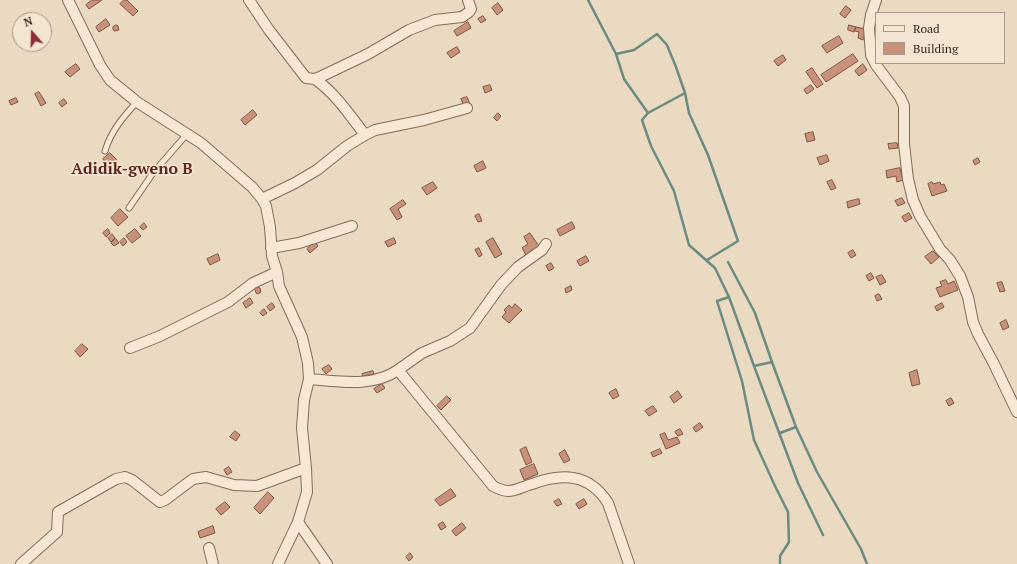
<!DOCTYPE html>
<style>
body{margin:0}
#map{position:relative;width:1017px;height:564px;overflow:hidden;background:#ebdac2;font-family:"PT Serif",serif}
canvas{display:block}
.legend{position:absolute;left:875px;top:12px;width:130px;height:52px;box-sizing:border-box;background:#f3e5d1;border:1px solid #a79989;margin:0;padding:5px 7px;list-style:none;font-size:12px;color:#34261e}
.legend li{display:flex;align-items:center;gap:8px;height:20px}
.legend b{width:20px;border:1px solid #a79989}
.north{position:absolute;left:12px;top:12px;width:40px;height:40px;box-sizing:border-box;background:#f3e5d1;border:1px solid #a79989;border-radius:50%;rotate:340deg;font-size:11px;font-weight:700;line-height:16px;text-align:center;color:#34261e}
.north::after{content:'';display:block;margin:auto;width:14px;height:18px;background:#8e2e3a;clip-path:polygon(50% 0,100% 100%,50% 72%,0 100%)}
</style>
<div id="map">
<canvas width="1017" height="564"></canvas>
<ul class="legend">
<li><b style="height:5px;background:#f6e8d5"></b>Road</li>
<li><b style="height:11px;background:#c7917a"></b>Building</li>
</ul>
<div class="north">N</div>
</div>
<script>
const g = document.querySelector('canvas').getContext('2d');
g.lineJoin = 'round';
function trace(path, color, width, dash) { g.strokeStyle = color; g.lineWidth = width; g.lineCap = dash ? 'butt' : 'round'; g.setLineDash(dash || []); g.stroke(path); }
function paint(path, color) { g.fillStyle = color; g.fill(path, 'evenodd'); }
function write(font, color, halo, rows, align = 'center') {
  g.font = font + ' "PT Serif",serif'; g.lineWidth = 3.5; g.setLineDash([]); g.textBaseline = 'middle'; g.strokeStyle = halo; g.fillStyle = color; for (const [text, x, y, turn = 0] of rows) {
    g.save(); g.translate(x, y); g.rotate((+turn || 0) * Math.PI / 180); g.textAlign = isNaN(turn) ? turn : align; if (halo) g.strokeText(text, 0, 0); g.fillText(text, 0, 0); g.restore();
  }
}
trace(new Path2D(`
 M588 0 616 54 634 50 657 34 667 45 676 67 685 93 689 113 708 155 738 241 707 260
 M616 54 624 79 648 113 685 93
 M648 113 642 120 651 146 674 191 689 245 715 268 729 297 754 366 798 483 823 535
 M728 262 755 313 772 362 796 427 817 472 861 549 867 564
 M729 297 717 301 742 381 754 440 775 486 788 512 789 542 780 556V564
 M754 366 772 362
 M780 433 796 427`), '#6c8b80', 2.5);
const building = new Path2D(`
 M92 0H102L89 9 86 5Z
 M124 0H127L138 11 133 16 120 4Z
 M498 3 503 10 497 15 492 8Z
 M846 6 851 10 845 18 840 14Z
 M483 16 486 20 481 23 478 19Z
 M106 19 110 25 99 32 96 27Z
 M468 22 471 28 457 36 454 31Z
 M116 25 118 26 119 30 115 31 113 30V27Z
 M849 25 856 27 854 32 848 30Z
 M856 27 866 29 863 40 858 38 859 32 855 31Z
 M839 36 843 43 827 53 822 46Z
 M457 47 460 52 451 58 447 53Z
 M853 54 858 61 826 82 821 75Z
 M783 55 786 60 778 66 774 61Z
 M76 64 80 69 70 77 65 72Z
 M863 64 867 70 859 76 855 71Z
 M812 68 823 84 817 88 806 72Z
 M490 85 492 90 485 93 483 87Z
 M811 85 814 89 807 94 804 90Z
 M39 92 46 103 41 106 35 94Z
 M467 97 470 104 464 106 461 99Z
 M16 98 18 102 11 105 9 101Z
 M64 99 67 103 62 107 59 103Z
 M253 110 257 115 245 125 241 120Z
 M498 113 501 116 497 121 494 118Z
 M813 132 815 140 807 142 805 134Z
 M897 143 898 148 889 149 888 144Z
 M110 153 117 160 109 167 103 159Z
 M827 155 829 161 820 165 817 158Z
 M978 158 980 162 975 165 973 161Z
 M483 161 486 168 477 172 474 166Z
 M900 168 903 180 897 182 896 176 887 178 886 171Z
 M832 180 836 188 831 190 827 182Z
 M433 182 437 188 427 195 422 188Z
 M932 182 933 184 940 182 941 185 944 184 947 191 932 196 928 184Z
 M902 198 905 203 898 206 895 201Z
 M859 199 860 204 848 208 847 202Z
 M403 200 406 204 398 209 402 217 397 220 390 209Z
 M120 209 128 217 118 226 111 218Z
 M909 213 912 218 905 222 902 217Z
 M479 214 482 221 478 222 475 216Z
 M572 222 575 228 560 236 557 230Z
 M144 223 147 227 143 230 140 227Z
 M108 229 110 233 106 237 103 233Z
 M135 229 141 236 132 243 126 236Z
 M530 233 539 246 526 255 522 248 528 244 524 237Z
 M112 234 115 238 111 242 108 238Z
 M124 238 127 242 123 246 120 242Z
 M394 238 396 243 388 247 385 242Z
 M493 238 502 254 495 258 486 242Z
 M116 239 119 243 114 246 111 243Z
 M315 242 318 246 310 253 307 249Z
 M479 248 482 255 479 257 475 250Z
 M853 250 856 255 851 258 848 253Z
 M933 251 939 257 931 264 925 257Z
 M218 254 220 260 210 265 207 259Z
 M586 256 589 261 580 266 577 261Z
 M551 263 554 268 549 271 546 266Z
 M871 273 874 278 869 281 866 276Z
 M882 275 886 282 880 285 876 277Z
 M946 280 948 284 954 281 958 290 940 297 936 288 942 286 940 282Z
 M1002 282 1005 291 1000 292 997 283Z
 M571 286 572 290 566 293 565 289Z
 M258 287 260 288 261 292 258 294 256 293 255 290Z
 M879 294 882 299 877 301 875 296Z
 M250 298 253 303 246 308 243 303Z
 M272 303 275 307 270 311 267 307Z
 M942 303 944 307 937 311 935 307Z
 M515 304 522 310 509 323 502 317 506 312 504 310 509 305 512 308Z
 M264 309 267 313 263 316 260 313Z
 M1006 320 1009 327 1003 330 1000 323Z
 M82 344 88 349 80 357 75 351Z
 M329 365 332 369 326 374 322 369Z
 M917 370 920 384 912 386 909 373Z
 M373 371 375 377 364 381 362 374Z
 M382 384 385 388 377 393 374 389Z
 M616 389 619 396 613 399 609 393Z
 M678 391 682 397 674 403 670 397Z
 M447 396 451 400 441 410 437 406Z
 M951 398 954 403 949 406 946 401Z
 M653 406 657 411 649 416 645 411Z
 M700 423 703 427 696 432 693 428Z
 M680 429 683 434 678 436 675 432Z
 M235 431 240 435 236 441 230 437Z
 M665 433 668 440 677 437 680 443 666 449 660 435Z
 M526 447 532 462 526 465 520 450Z
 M660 449 662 453 653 457 651 453Z
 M565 450 570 460 564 463 559 454Z
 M534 464 538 474 524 480 520 470Z
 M229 467 232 472 227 475 224 470Z
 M451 489 456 496 440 506 435 500Z
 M268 492 274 498 260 514 254 508Z
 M559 499 562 504 557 506 554 502Z
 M584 499 587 504 579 509 576 504Z
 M225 502 230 507 221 515 216 509Z
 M443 522 446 527 441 530 438 525Z
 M462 523 466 528 456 536 452 531Z
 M213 526 215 533 200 538 198 532Z
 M410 553 413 557 409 561 406 557Z`);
paint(building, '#c7917a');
trace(building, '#815442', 1);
const lane = new Path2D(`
 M105 151C111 131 123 117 137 102
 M129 208 153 173 187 134`);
const street = new Path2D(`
 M68 0 100 65 110 80 137 102 201 143 252 187 262 199 266 206 270 227 272 256 277 272 279 286 302 337 308 363 309 379 304 400 302 428 306 468 307 492 298 522 278 564
 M249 0 269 30 306 78 315 79 322 76 368 54 409 30 435 20 462 17 469 12 471 9 468 0
 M876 0 871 15 869 28 871 55 876 65 900 97 904 106V144L908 179 913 200 920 216 940 249 950 260 960 276 968 297 973 322 978 334 994 364 1017 412
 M315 79C336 94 349 114 365 135
 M262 199 295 183 317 170 347 146 365 135 375 130 424 120 467 108
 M271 248 299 243 352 226
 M130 348 160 336 228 302 253 283 277 272
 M398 370 422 353 450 341 470 328 501 285 518 267 542 250 546 244
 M309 379C338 381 372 388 398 370L493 486C497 488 503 491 508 491 516 491 524 486 532 484 562 473 589 473 608 503L629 564
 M298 522 327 564
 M209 548 213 564
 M21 564 57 532 58 512 116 479 125 477 132 480 160 502 165 500 193 479 206 477 234 485 257 486 306 468`);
trace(lane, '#836b5a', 7);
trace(street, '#836b5a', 12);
trace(lane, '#f6e8d5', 5);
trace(street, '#f6e8d5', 10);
write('bold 16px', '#5e2620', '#f3e5d1', [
 ["Adidik-gweno B",132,169]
]);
</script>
